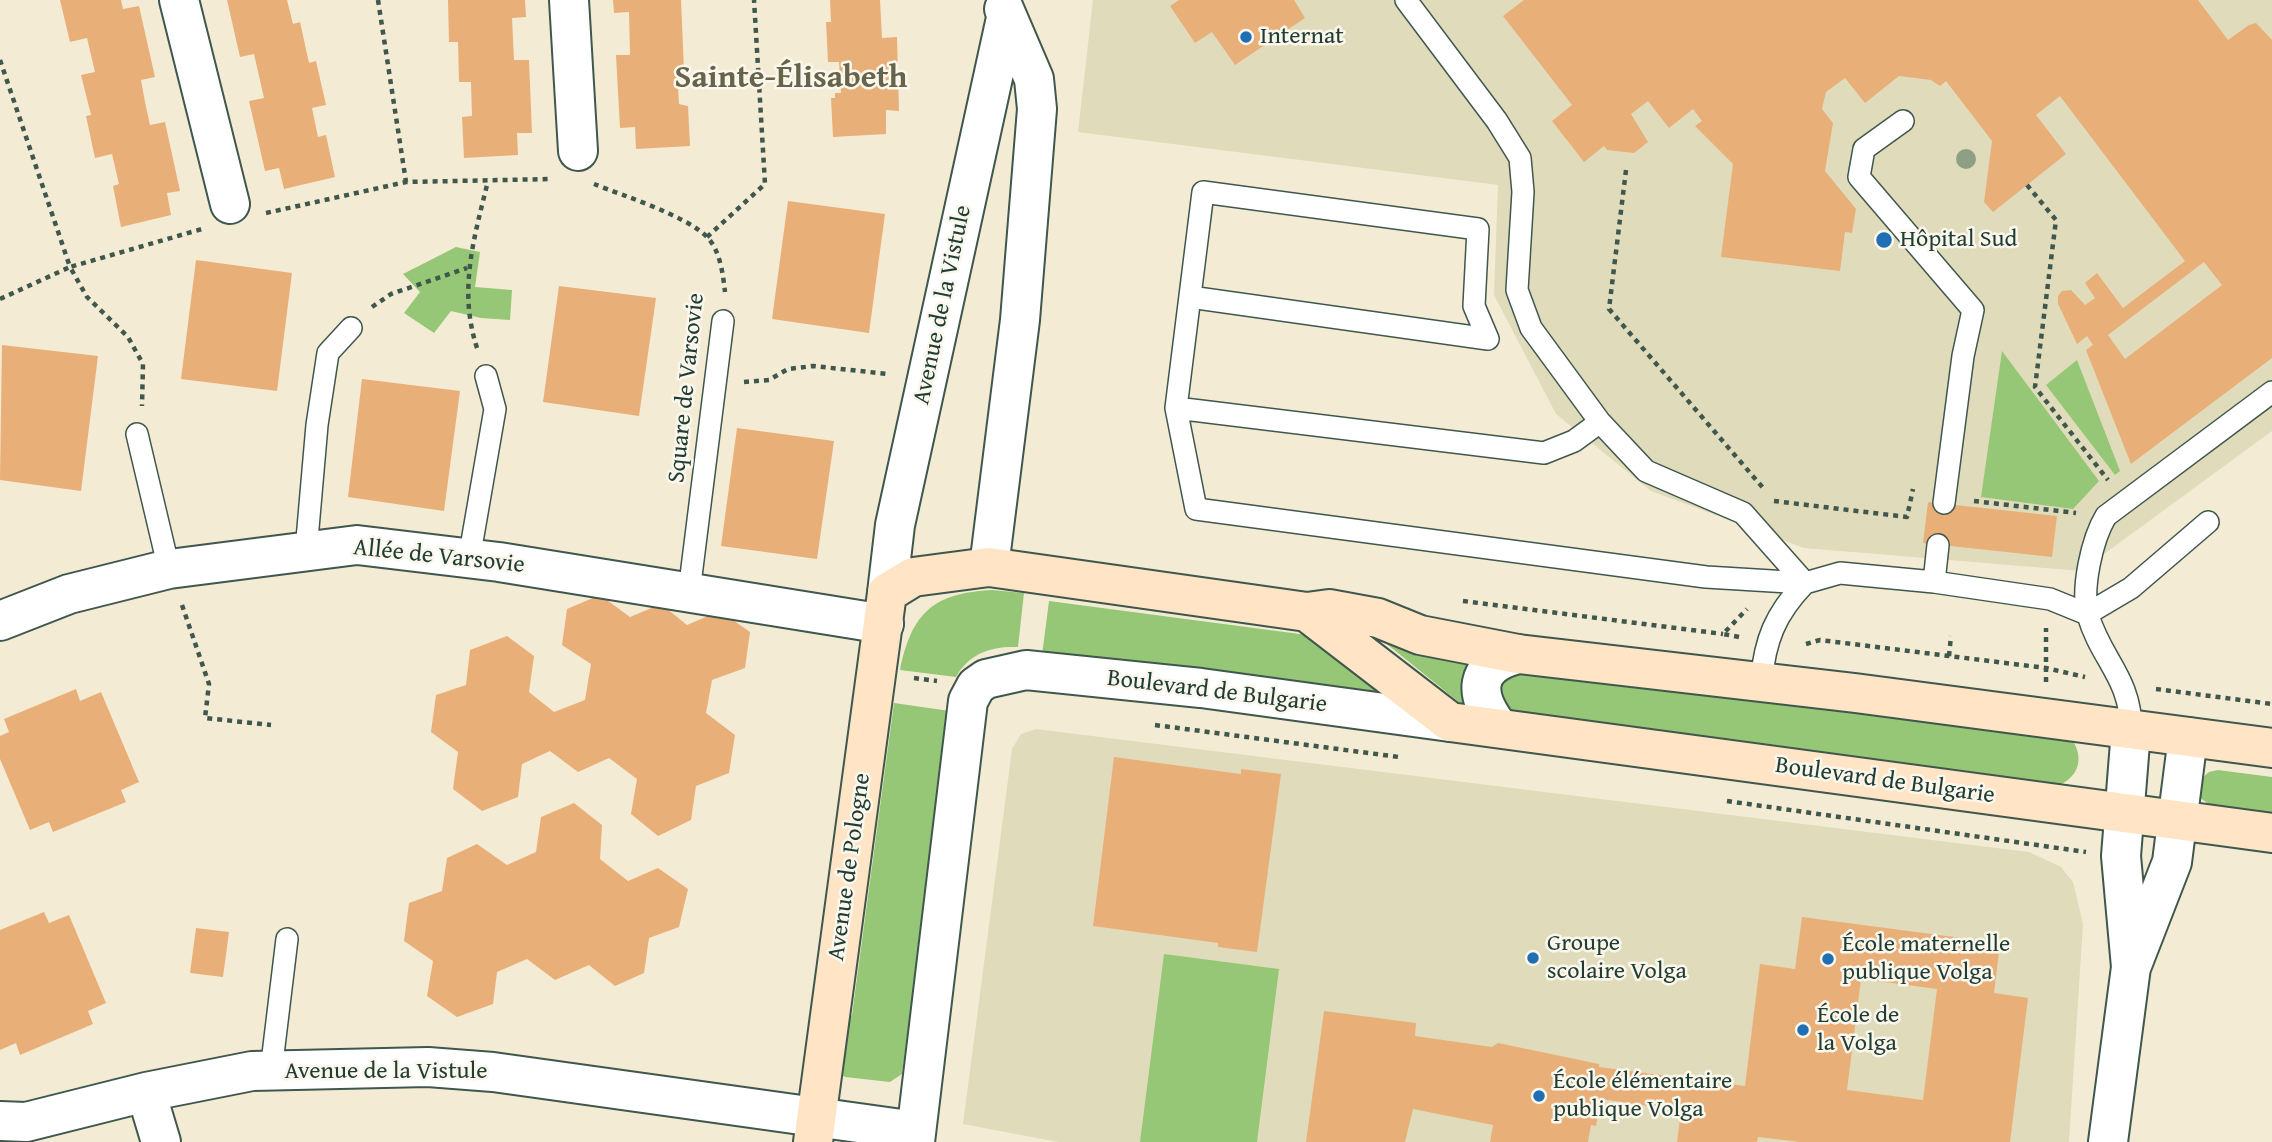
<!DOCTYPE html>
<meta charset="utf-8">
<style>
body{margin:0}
canvas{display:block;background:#f4ebd4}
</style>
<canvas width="2272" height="1142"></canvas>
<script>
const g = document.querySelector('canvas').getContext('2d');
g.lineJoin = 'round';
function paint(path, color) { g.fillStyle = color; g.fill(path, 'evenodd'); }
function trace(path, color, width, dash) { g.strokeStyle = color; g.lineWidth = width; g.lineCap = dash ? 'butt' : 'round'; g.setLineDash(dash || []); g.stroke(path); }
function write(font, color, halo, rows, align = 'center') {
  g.font = font + ' "Gentium Book Plus",serif'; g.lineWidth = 5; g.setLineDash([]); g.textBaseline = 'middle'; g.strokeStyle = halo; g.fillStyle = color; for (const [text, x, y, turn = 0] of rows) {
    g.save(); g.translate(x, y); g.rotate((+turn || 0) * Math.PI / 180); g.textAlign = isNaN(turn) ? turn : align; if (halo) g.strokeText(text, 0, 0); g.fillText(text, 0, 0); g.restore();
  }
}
paint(new Path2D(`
 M1093 0H2272V431L2081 571 1804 548 1651 491 1556 414 1494 295 1498 185 1078 132Z
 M1036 729 2029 852 2061 867 2073 882 2083 924 2069 1142H1058L963 1124 1012 749 1021 734Z`), '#e0dcbb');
paint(new Path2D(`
 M456 247 480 252 475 287 512 290 510 320 481 318 451 311 434 333 404 313 420 292 403 274Z
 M2002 351 2099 481 2073 509 1981 497Z
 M2077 360 2120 471 2115 475 2046 385Z
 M992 590 1024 593 1018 647C992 646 969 653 956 677L900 670C912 611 935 593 992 590Z
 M1049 601 1330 638 1395 701 1042 655Z
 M1378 637 1481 660 1470 711Z
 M1510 665 2073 741C2085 761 2077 779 2055 787L1508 716 1495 683Z
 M894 703 950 711 902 1074 890 1082 845 1077 839 1073 843 1023 852 1015Z
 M2218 770 2272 777V816L2214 808 2199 797 2202 778 2209 772Z
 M1164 954 1279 969 1257 1142H1140Z`), '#96c777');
paint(new Path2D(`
 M60 0H121L123 9 139 6 155 77 141 80 145 102 150 125 165 122 180 191 167 193 171 215 121 227 113 186 119 184 112 154 95 158 86 116 91 115 81 75 95 72 87 38 70 42Z
 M227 0H287L293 24 300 22 309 63 316 61 326 105 312 108 318 137 326 135 335 177 284 189 279 168 265 171 249 101 264 98 254 54 240 57Z
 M448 0H525L526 17 512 18 514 60H529L532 133H517L518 155 464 158 462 117 472 116 471 82H459L458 42H449Z
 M613 0H681L684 70H677L679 104 688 106 690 146 636 149 635 127 620 128 616 55H630L629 12 614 13Z
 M830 0H880L882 38 897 37 899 111 886 110V134L833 137 831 98H835V93H841L839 62H828L826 22H831Z
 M1179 0H1294L1305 18 1235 65 1212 32 1195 43 1170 6Z
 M1524 0H2198L2228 40 2249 25 2256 23 2272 40V358L2131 464 2086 350 2093 345 2087 336 2077 344 2058 304V296L2062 291 2071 290 2085 305 2095 298 2085 283 2097 273 2123 308 2185 261 2060 96 2036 115 2066 154 1993 212 1984 202 1992 141 1946 81 1940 86 1931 80 1899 76 1865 103 1845 78 1826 92 1822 109 1833 123 1825 171 1856 209 1852 233 1845 232 1840 271 1721 257 1733 164 1695 126 1702 121 1693 109 1669 128 1648 101 1631 114 1648 142 1634 153 1607 150 1604 146 1584 162 1552 121 1572 105 1503 16ZM2204 262 2222 285 2125 359 2108 335Z
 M788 201 885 214 869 333 772 319Z
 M196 260 292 273 277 391 181 379Z
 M559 286 656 298 639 416 543 402Z
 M2 345 98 356 81 491 0 480Z
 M362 379 460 391 444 511 348 497Z
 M737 428 834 441 817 559 721 546Z
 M1928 502 2057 516 2052 557 1923 543Z
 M600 595 630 617 661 604 687 625 720 611 750 632 745 668 712 680 706 713 735 735 729 773 696 786 691 820 658 836 631 814 637 779 609 758 578 772 550 751 522 764 518 797 482 811 453 789 458 752 431 732 436 695 466 685 470 650 507 636 534 656 529 692 554 712 585 700 591 664 562 645 567 609Z
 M76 689 80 701 101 692 139 782 121 790 126 802 53 832 49 822 30 830 0 759V736L9 732 4 719Z
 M1114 757 1241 774V769L1281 774 1257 952 1218 947V943L1093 926Z
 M574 803 602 825 600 859 628 881 658 868 688 889 679 927 649 938 644 973 615 986 589 965 555 980 527 959 497 972 493 1004 457 1017 427 996 433 961 404 941 409 903 442 891 447 858 477 844 507 865 536 852 541 817Z
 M44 912 49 923 69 915 106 1003 88 1011 93 1024 20 1055 16 1043 0 1050V930Z
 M1802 917 2000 943 1994 993 2028 998 2010 1142H1801L1758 1137 1757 1142H1677L1681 1111 1595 1098 1594 1104 1600 1105 1596 1126 1591 1125 1588 1142H1490L1493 1125 1413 1109 1405 1142H1306L1324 1011 1416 1023 1415 1036 1492 1047 1498 1043 1599 1064V1067L1745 1086 1760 964 1795 969ZM1861 979 1937 989 1923 1100 1847 1090Z
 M196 928 229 932 223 977 190 973Z`), '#e9af79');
const lane = new Path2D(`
 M1406 0 1497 121 1520 158 1523 192 1517 290 1531 328 1600 422 1646 471 1743 513 1805 583
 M1903 121 1864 149 1859 177 1973 310 1963 356 1944 503
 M1176 408 1203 192 1478 229 1474 306 1488 339 1190 297
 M1600 422 1574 441 1544 453 1176 408 1196 509 1706 577 1805 583 1840 573 1934 582 2050 599 2087 614
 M137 434 169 569
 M306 551 317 425 328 353 351 328
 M469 559 495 409 486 376
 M1934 582 1938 545
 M689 592 723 321
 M2087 614 2131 588 2208 522
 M1761 682C1765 640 1775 614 1805 583
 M2131 730C2131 678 2101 660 2088 615 2081 589 2092 539 2106 516L2272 392
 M271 1071 287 939`);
const street = new Path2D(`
 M179 0 230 204
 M569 0 578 151
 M989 567 1020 320 1037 109 1034 79 1004 9
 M887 593 895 525 1006 18
 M0 621 69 594 169 569 357 545 499 562 884 624
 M1499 728C1473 694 1473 666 1518 654
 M2132 965 2172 862 2188 737
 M146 1092 161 1142
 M0 1121 26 1122 146 1092 252 1071 428 1067 493 1072 916 1131
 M915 1142 968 701 976 686 986 679 1026 670 1201 688 1450 722
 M2108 1142 2131 967 2121 856 2131 730`);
const secondary = new Path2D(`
 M1307 612 1450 722 2272 833
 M813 1142 887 593 913 577 989 567 1307 612 1329 609 1378 618 1420 635 1518 654 1855 693 2272 748`);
trace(lane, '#3f574c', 24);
trace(street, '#3f574c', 42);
trace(secondary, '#3f574c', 42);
trace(new Path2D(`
 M378 0 406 182
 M0 60 70 267 202 229
 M1626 170 1609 309 1764 489
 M594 184C624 196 685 215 707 237 720 250 723 274 725 292
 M2027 185 2056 220 2035 387 2108 480
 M266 213 406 182 552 179
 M707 237 765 184 754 0
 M0 299 70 267 87 297 128 337 143 364 142 406
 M372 307 391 294 467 268
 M477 348C458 290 474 238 488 181
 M744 382 769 380 788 369 813 366 888 374
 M1774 501 1907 517 1913 489
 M1974 501 2076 513
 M1463 601 1723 634
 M182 605 209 684 205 718 271 725
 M1739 637 1723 634 1747 609
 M1806 644 1820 640 2046 668 2085 677
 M1949 656 1951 636
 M914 678 937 681
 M2046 682V628
 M2156 689 2272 704
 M1155 725 1399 757
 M1727 801 2086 852`), '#3f574c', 4.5, [5, 5]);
trace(lane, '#fff', 21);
trace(street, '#fff', 38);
trace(secondary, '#ffe4c6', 38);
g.fillStyle = '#8f9f85';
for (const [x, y] of [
 [1966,159]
]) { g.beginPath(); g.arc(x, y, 10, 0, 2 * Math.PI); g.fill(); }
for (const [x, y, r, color] of [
 [1246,37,7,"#1f6fb2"],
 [1884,240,9,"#1f6fb2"],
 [1533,958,7,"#1f6fb2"],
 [1828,959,7,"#1f6fb2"],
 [1803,1030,7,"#1f6fb2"],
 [1539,1096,7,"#1f6fb2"]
]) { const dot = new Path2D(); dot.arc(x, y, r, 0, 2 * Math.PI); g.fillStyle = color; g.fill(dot); trace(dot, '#fbf7ec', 2.5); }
write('24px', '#1f3d34', '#fbf7ec', [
 ["Internat",1260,37],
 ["Hôpital Sud",1900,240],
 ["Groupe",1547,944],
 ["scolaire Volga",1547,972],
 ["École maternelle",1842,945],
 ["publique Volga",1842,973],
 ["École de",1817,1016],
 ["la Volga",1817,1044],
 ["École élémentaire",1553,1082],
 ["publique Volga",1553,1110]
], 'left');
write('24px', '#1f3d34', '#fbf7ec', [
 ["Avenue de la Vistule",943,305,-78],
 ["Square de Varsovie",687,388,-84],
 ["Allée de Varsovie",439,557,6],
 ["Boulevard de Bulgarie",1217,692,7],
 ["Boulevard de Bulgarie",1885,781,8],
 ["Avenue de Pologne",850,867,-82],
 ["Avenue de la Vistule",386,1072]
]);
write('bold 32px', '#66654c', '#fbf7ec', [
 ["Sainte-Élisabeth",791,79]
]);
</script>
